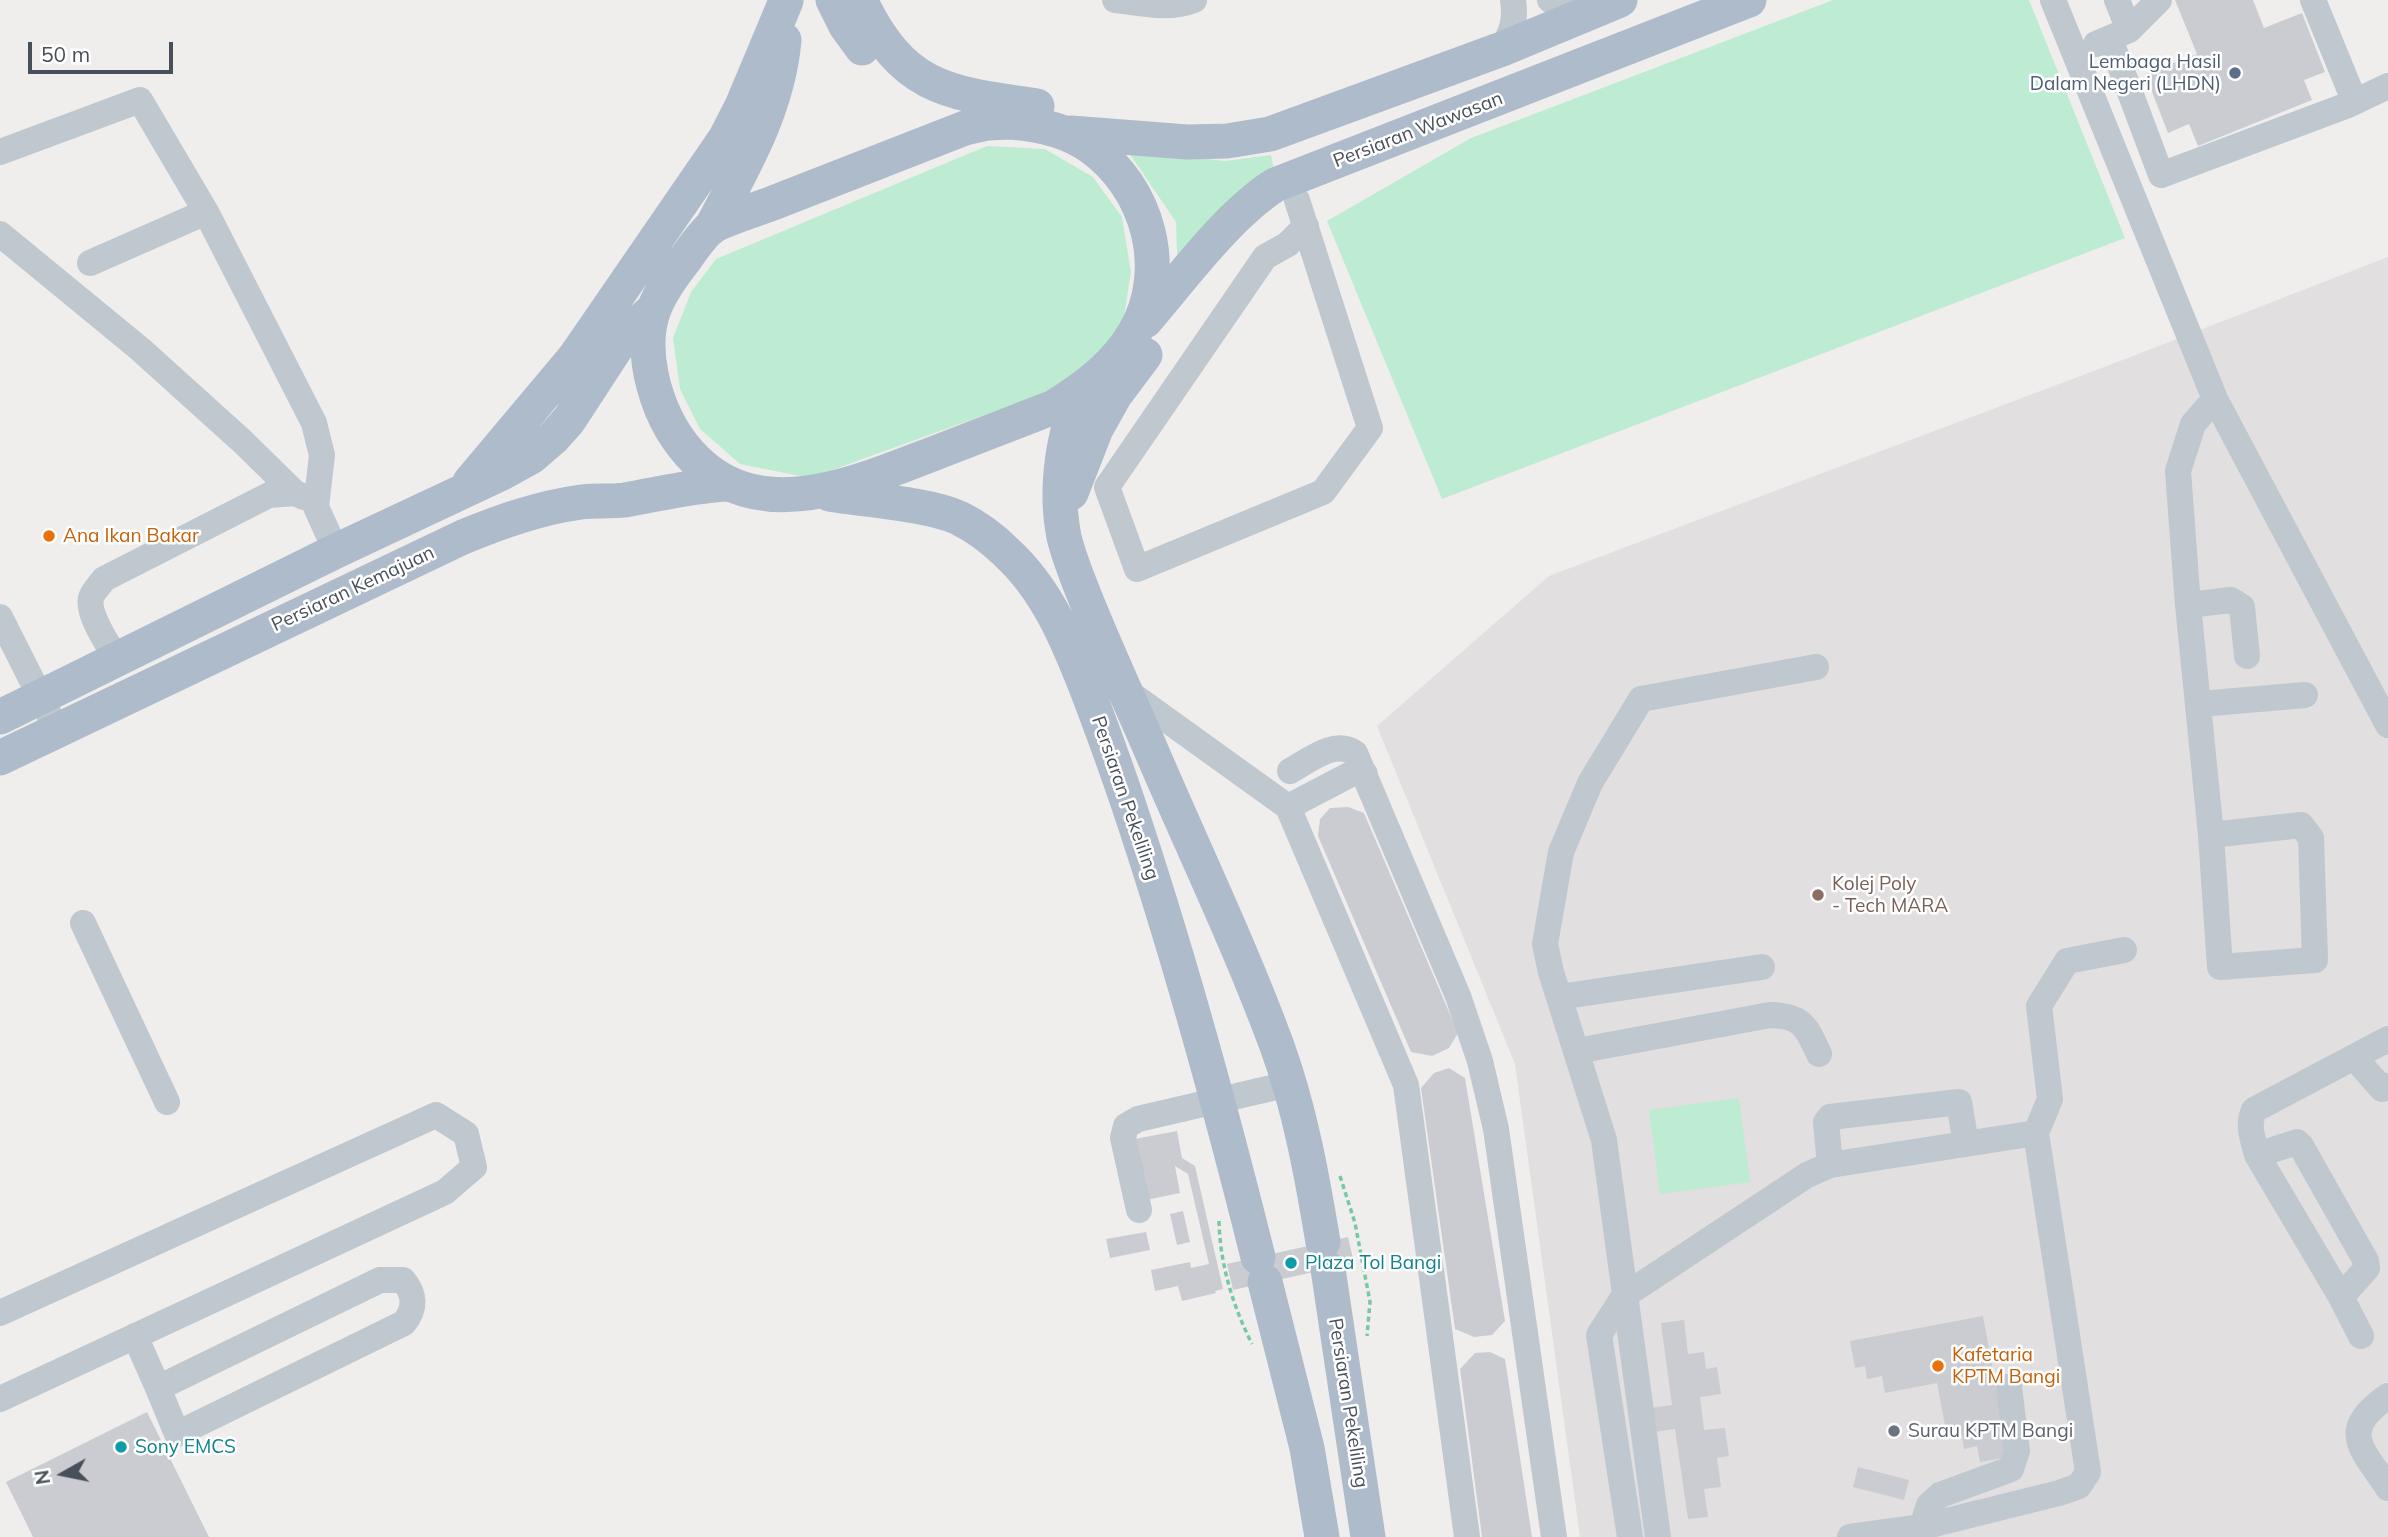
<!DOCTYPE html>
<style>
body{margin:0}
#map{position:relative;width:2388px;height:1537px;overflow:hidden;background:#f0eeed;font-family:Mulish,sans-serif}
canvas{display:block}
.north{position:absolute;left:28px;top:1439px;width:70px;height:70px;-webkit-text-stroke:5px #fff;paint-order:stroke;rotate:261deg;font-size:19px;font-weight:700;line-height:28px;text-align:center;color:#47505a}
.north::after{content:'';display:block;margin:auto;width:24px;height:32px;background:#47505a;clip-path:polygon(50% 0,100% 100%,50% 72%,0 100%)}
.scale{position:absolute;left:28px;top:42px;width:145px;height:32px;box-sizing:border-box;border:4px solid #47505a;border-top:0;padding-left:9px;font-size:21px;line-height:24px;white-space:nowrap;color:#47505a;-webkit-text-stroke:5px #fff;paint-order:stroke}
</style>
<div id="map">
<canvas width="2388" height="1537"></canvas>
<div class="north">N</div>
<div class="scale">50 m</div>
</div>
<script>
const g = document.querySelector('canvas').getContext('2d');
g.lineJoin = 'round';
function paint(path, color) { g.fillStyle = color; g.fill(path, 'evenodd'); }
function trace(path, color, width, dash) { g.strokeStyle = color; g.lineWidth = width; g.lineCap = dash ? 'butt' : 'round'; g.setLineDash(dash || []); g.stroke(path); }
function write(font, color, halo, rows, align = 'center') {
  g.font = font + ' Mulish,sans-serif'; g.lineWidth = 5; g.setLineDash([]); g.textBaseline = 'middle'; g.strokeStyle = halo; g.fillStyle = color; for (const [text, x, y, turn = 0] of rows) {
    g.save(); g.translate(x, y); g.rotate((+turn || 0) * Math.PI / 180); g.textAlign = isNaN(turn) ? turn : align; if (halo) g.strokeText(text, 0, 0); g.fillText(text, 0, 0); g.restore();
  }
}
paint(new Path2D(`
 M2388 257V1537H1580L1515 1064 1377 726 1549 576 2128 358Z`), '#e1dfdf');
paint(new Path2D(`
 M1833 0H2029L2125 238 1442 499 1327 221 1471 138Z
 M987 146 1045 149 1093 177 1122 217 1131 272 1123 323 1096 361 1065 386 810 478 740 464 700 429 680 389 673 338 691 292 716 259Z
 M1127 150 1225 161 1271 155 1274 170 1178 284 1176 222Z
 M1739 1098 1750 1182 1660 1194 1649 1110Z`), '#bdecd2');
paint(new Path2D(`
 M2175 0H2253L2264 28 2302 13 2325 72 2304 80 2312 100 2198 146 2189 124 2168 133 2145 74 2197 54Z
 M1348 807 1364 813 1458 1033 1449 1048 1432 1056 1411 1052 1318 836 1320 819 1330 808Z
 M1449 1068 1465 1078 1505 1321 1492 1335 1474 1337 1455 1329 1421 1088 1434 1073Z
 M1177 1131 1182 1158 1195 1166 1223 1289 1215 1291 1216 1293 1182 1301 1178 1286 1155 1291 1151 1270 1190 1262 1191 1268 1209 1264 1188 1174 1175 1166 1180 1193 1141 1201 1129 1140Z
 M1183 1211 1190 1242 1177 1245 1170 1214Z
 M1146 1232 1150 1250 1110 1258 1106 1239Z
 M1348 1237 1354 1263 1233 1290 1227 1264Z
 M1983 1316 2009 1457 1980 1462 1977 1446 1964 1449 1962 1434 1947 1436 1937 1383 1885 1393 1882 1376 1867 1379 1865 1366 1855 1368 1850 1341Z
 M1684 1320 1688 1354 1704 1352 1706 1369 1717 1367 1721 1394 1700 1397 1704 1430 1725 1428 1729 1456 1717 1458 1721 1487 1704 1489 1708 1517 1688 1519 1675 1429 1647 1433 1644 1409 1672 1405 1661 1323Z
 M1490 1352 1505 1359 1532 1537H1482L1460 1369 1475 1353Z
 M147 1412 209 1537H33L6 1482Z
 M1858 1467 1909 1480 1904 1500 1853 1487Z`), '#caccd2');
trace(new Path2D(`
 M1340 1176 1355 1223 1370 1302 1367 1336
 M1219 1221C1220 1265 1233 1306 1252 1344`), '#77c8a5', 3.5, [5, 3.5]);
trace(new Path2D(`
 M1115 0C1142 3 1168 10 1194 0
 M1550 0 1570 11 1586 15
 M2053 0 2215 399 2388 725
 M2117 0 2129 30
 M2313 0 2352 95V102
 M2110 39 2161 175 2348 105 2388 86
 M2096 44 2129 30 2159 0
 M1502 49C1512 32 1516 20 1513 0
 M0 152 140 100 206 212
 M1297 200 1370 428 1323 492 1137 569 1107 487 1265 257 1288 244 1306 226
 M0 234 140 349 243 442 295 493
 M90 263 206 212 314 423 322 455 316 507 336 551
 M2188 605 2231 600 2242 607 2247 656
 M0 617 57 730
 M117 660C109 645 87 615 91 598 93 591 100 585 104 579L269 495 295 493 304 497
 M1124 689 1288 807 1406 1085 1467 1537
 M2200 704 2305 695
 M1290 771C1310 760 1334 739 1355 753L1458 996 1480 1061 1496 1129 1554 1537
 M1288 807 1353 773 1365 774
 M2211 835 2301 825 2311 838 2315 960 2220 967 2211 835 2188 605 2178 471 2193 424 2215 399
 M83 923 167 1102
 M1559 997 1762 967
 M1577 1051 1770 1015C1803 1016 1806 1026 1819 1054
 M2354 1057 2382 1089 2388 1086
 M2257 1155 2297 1142 2301 1146 2366 1261 2367 1268 2341 1297
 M1830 1165 1826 1122 1830 1117 1959 1102 1966 1144
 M1139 1210 1123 1138 1126 1126 1138 1119 1289 1084
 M380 1280H403C415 1294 416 1308 404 1323L177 1434 158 1388Z
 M0 1313 436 1115 466 1134 474 1167 445 1192 0 1399
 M135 1336 158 1388
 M2361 1336 2341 1297 2257 1155C2253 1139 2247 1126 2254 1110L2388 1039
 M2388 1396C2338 1431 2361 1447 2388 1488
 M1922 1527 1929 1505 1940 1495 2011 1469 2017 1451 2009 1387
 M1630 1537 1599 1335 1624 1296 1807 1175 1830 1165 2036 1133
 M1658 1537 1604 1140 1551 972 1545 944 1561 852 1590 783 1641 699 1816 667
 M1850 1537 1922 1527 2059 1493 2079 1486 2088 1472 2036 1133 2050 1099 2039 1006 2067 961 2124 950`), '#bfc7cf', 26);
trace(new Path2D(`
 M833 0 846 26 862 48
 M860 0C903 89 945 93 1037 106
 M1010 122C1039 124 1067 130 1091 147 1148 188 1171 269 1135 332 1116 365 1086 387 1054 407 1013 423 972 439 930 455 854 484 756 528 690 454 670 432 657 403 651 374 641 323 655 297 686 258 693 248 701 237 709 229 720 220 758 209 773 203 837 178 901 153 965 128L988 123Z
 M1071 133 1187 142 1227 141 1270 134 1502 49 1620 0
 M711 228C743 168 778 109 784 40
 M1145 321C1182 278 1228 215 1275 185L1749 0
 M1080 391C1063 438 1054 487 1064 537 1070 562 1081 587 1091 612 1109 656 1129 699 1148 743 1191 844 1239 943 1277 1046 1300 1109 1312 1176 1323 1242
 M470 482 575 357 725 139 742 106 786 1
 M1071 493 1096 429 1115 395 1145 355
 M829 494C864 500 929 504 959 518 975 526 993 539 1006 552 1047 589 1068 641 1088 692 1102 729 1116 767 1129 806 1179 955 1220 1105 1258 1257
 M0 717 336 551 502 473 531 457 553 438 569 420 616 348 632 329 652 311
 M0 758 463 537C502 521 539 508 581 502 596 500 610 502 625 500 659 494 691 486 726 484
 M1328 1269 1368 1537
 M1265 1282 1307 1448 1322 1537`), '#aebbcb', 35);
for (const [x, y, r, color] of [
 [2235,73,7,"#5c6f8a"],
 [49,536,7,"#e8710a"],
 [1818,895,7,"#8d6e63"],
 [1291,1263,7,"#0f9aa8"],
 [1938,1366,7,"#e8710a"],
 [1894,1431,7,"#6b7280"],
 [121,1447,7,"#0f9aa8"]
]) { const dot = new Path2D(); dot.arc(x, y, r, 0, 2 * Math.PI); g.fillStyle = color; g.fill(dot); trace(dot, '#fff', 2.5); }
write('19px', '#4e5e75', '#fff', [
 ["Lembaga Hasil",2221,62],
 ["Dalam Negeri (LHDN)",2221,84]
], 'right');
write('19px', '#47505a', '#fff', [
 ["Persiaran Wawasan",1418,130,-21],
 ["Persiaran Kemajuan",353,589,-25],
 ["Persiaran Pekeliling",1125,798,71],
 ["Persiaran Pekeliling",1348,1403,81]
]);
write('19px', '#c56008', '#fff', [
 ["Ana Ikan Bakar",63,536],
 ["Kafetaria",1952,1355],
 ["KPTM Bangi",1952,1377]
], 'left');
write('19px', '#785e54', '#fff', [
 ["Kolej Poly",1832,884],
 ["- Tech MARA",1832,906]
], 'left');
write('19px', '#0d838f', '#fff', [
 ["Plaza Tol Bangi",1305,1263],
 ["Sony EMCS",135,1447]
], 'left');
write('19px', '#5b616d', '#fff', [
 ["Surau KPTM Bangi",1908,1431]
], 'left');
</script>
